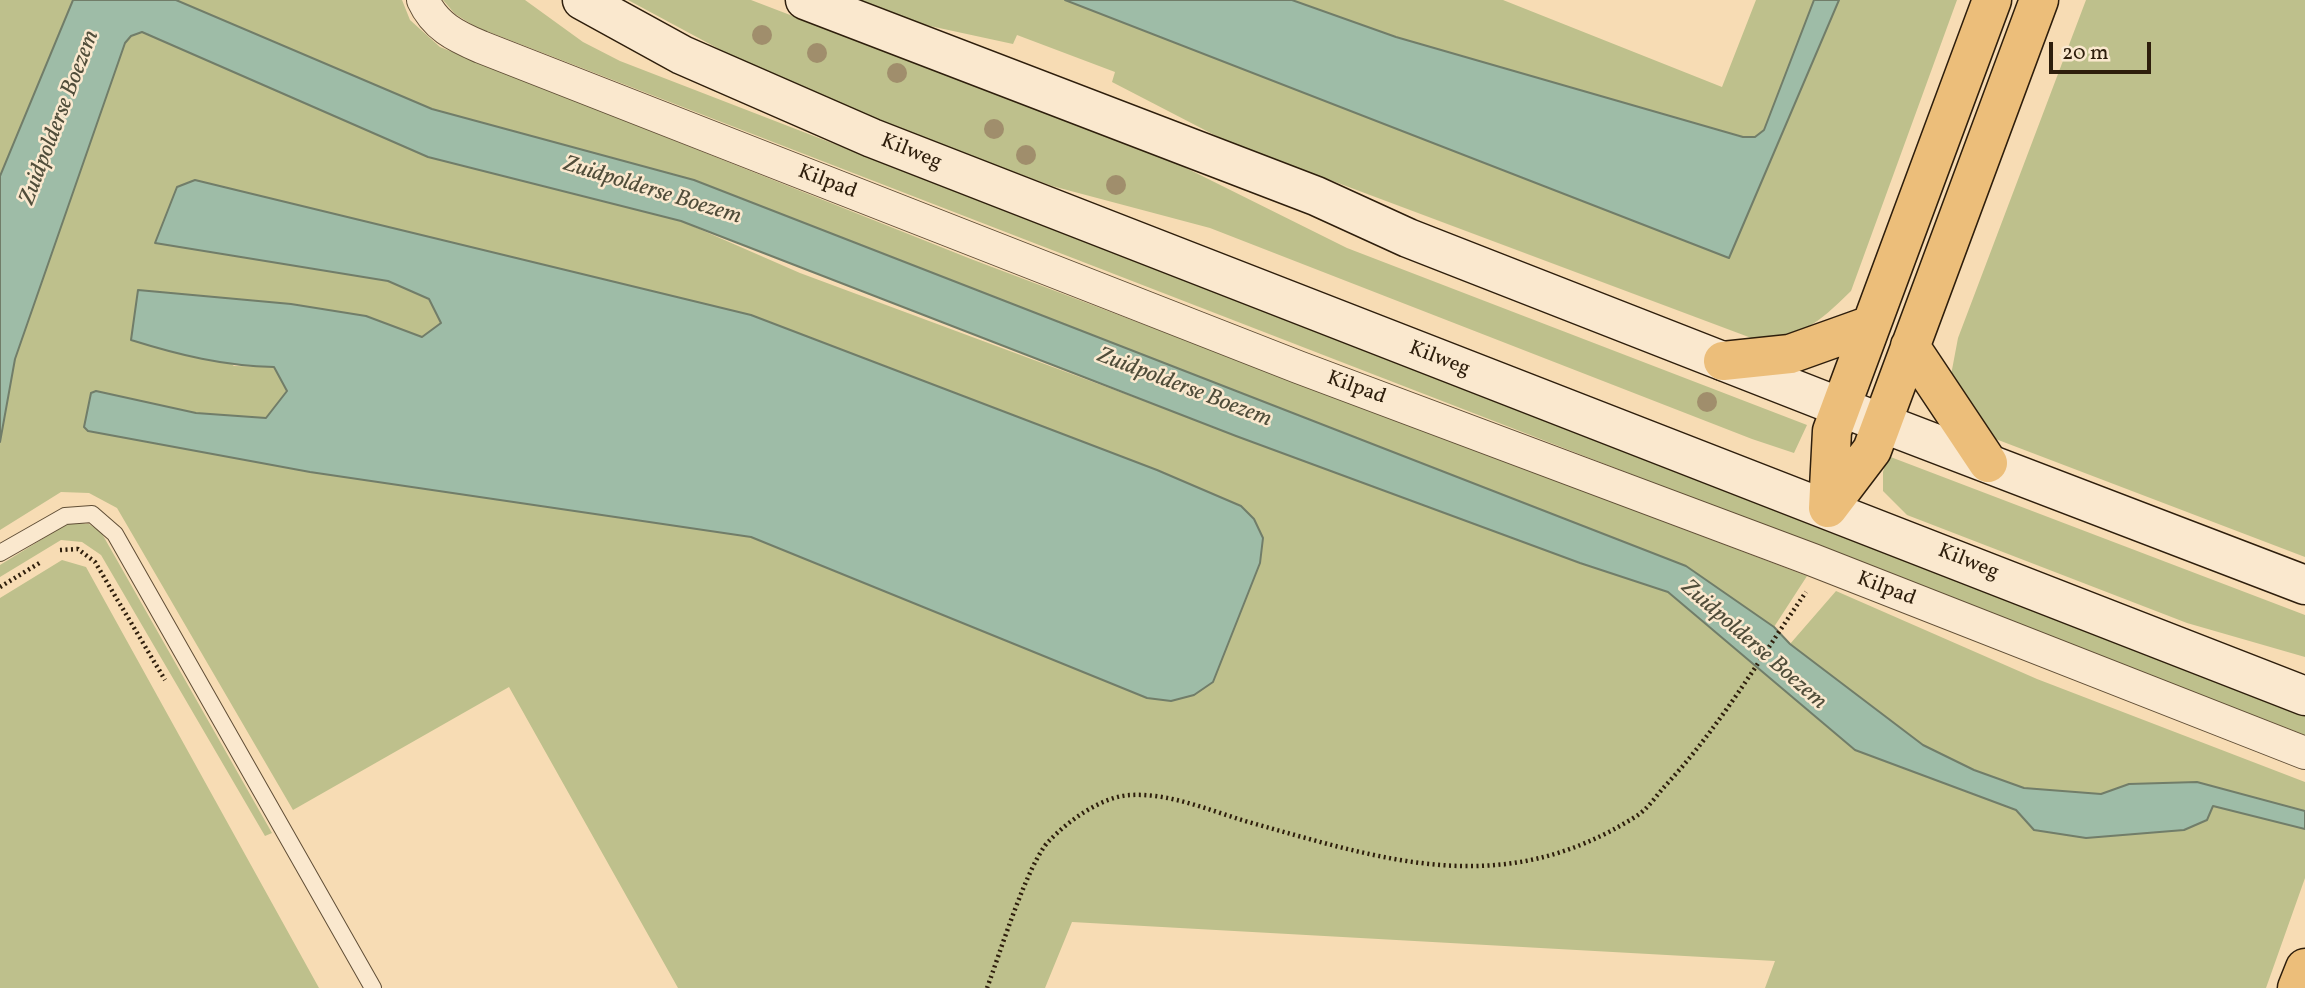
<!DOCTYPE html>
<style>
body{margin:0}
#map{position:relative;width:2305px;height:988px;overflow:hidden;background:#f7dcb4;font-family:Vollkorn,serif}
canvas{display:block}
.scale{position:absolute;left:2049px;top:42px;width:102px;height:32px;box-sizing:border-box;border:4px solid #2e1e0c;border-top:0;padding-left:9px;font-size:21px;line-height:24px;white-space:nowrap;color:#2e1e0c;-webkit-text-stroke:5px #fae8ce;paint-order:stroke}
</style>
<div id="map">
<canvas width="2305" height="988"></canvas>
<div class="scale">20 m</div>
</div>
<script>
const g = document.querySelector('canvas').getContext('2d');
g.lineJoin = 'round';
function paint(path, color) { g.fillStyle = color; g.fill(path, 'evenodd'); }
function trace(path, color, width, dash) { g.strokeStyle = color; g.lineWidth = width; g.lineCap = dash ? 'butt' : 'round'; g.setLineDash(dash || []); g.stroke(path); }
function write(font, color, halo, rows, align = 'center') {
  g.font = font + ' Vollkorn,serif'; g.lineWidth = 5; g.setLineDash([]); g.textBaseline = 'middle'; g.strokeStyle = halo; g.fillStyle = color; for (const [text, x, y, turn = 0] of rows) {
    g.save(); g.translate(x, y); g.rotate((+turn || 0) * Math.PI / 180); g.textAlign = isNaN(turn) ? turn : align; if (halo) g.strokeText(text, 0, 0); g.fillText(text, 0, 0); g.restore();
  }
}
paint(new Path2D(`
 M0 0H73L0 176Z
 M176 0H402L410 20 440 47 971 259 1807 576 1774 627 1686 566 694 180 432 109Z
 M443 0H525L583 42 620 61 2305 713V735L476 27 455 14Z
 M628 0H751L1174 162 1347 248 1807 425 1794 453 1752 439 1210 228 1052 186 909 133 758 70Z
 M856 0H1065L1700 244 1839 0H1957L1851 291C1815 326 1805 335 1754 339L1226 141 1112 82 1115 72 1017 35 1013 44 916 23Z
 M1292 0H1503L1722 87 1756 0H1814L1764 131 1755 137H1743L1396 37Z
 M2086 0H2305V557L1993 438 1951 375 1958 338Z
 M142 32 428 157 681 221 800 273 1580 563 1668 592 1855 750 2016 810 2034 830 2086 838 2183 830 2207 820 2213 806 2305 829V878L2266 988H1765L1775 961 1072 922 1045 988H678L509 687 293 810 117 508 89 493 61 492 0 530V442L15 359 125 43 131 36ZM155 243 751 315 1157 470 1241 506 1254 519 1260 563 1213 682 1194 695 1171 701 1147 698 751 537 310 472 96 391 196 413 266 418 287 391 274 367 234 366 139 290 291 304 366 316 422 337 441 323 429 299 388 281Z
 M1888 456 2305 615V657L2187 623 1907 515 1883 491V472Z
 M70 522 89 524 101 532 272 833 265 836 101 555 82 542 61 540 0 577V565Z
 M62 560 86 567 319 988H0V598Z
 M1836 591 2037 679 2305 782V811L2197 782 2129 784 2101 794 2024 788 1974 770 1923 745 1790 644Z`), '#bec08c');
const water = new Path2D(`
 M73 0H176L432 109 694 180 1686 566 1774 627 1790 644 1923 745 1974 770 2024 788 2101 794 2129 784 2197 782 2305 811V829L2213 806 2207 820 2184 830 2086 838 2034 830 2016 810 1855 750 1668 592 1580 563 1236 436 681 221 428 157 142 32 131 36 125 43 15 359 0 442V176Z
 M1065 0H1292L1396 37 1743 137H1755L1764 130 1814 0H1839L1729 258Z
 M195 180 751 315 1157 470 1241 506 1254 519 1263 538 1260 563 1213 682 1194 695 1171 701 1147 698 751 537 310 472 88 431 84 427 91 393 96 391 196 413 266 418 287 391 274 367C224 366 179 355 131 340L138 290 291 304 366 316 422 337 441 323 429 299 388 281 155 243 177 187Z`);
paint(water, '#9ebca7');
trace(water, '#717d69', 2);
const lane = new Path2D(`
 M0 553 65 516 92 514 115 534 373 988`);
const street = new Path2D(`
 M423 0C435 26 455 36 481 47L1298 367 1813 560 2305 753`);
const secondary = new Path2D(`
 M582 0 682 55 872 138 2305 696
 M805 0 1316 196 1408 238 1840 407 2305 585`);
const highway = new Path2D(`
 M1910 346 1988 463
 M1723 361 1790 354 1871 325
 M1828 508 1872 450 2039 0
 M1828 508 1832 431 1992 0
 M2297 988 2305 968`);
trace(lane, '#604e36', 18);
trace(street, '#604e36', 34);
trace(secondary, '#2e1e0c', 41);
trace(highway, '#2e1e0c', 41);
trace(new Path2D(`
 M60 550 78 549 95 562 165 680
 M0 587 41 562
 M987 988C999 956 1028 862 1049 841 1068 821 1102 796 1131 795 1169 793 1209 810 1245 821 1385 860 1501 901 1635 817 1647 810 1656 796 1665 786 1719 728 1761 657 1806 592`), '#2e1e0c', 4.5, [2, 3.5]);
trace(lane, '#fae8ce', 16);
trace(street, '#fae8ce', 32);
trace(secondary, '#fae8ce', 38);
trace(highway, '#ecbe7a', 38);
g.fillStyle = '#a08e6c';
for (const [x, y] of [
 [762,35],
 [817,53],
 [897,73],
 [994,129],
 [1026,155],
 [1116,185],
 [1707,402]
]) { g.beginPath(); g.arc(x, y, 10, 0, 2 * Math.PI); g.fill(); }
write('21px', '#2e1e0c', '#fae8ce', [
 ["Kilweg",911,153,22],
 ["Kilpad",827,183,21],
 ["Kilweg",1439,360,21],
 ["Kilpad",1356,389,20],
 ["Kilweg",1968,563,22],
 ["Kilpad",1886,590,21]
]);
write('italic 23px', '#504d3a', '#fae8ce', [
 ["Zuidpolderse Boezem",61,118,-69],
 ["Zuidpolderse Boezem",652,192,17],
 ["Zuidpolderse Boezem",1184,389,21],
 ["Zuidpolderse Boezem",1753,646,41]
]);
</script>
